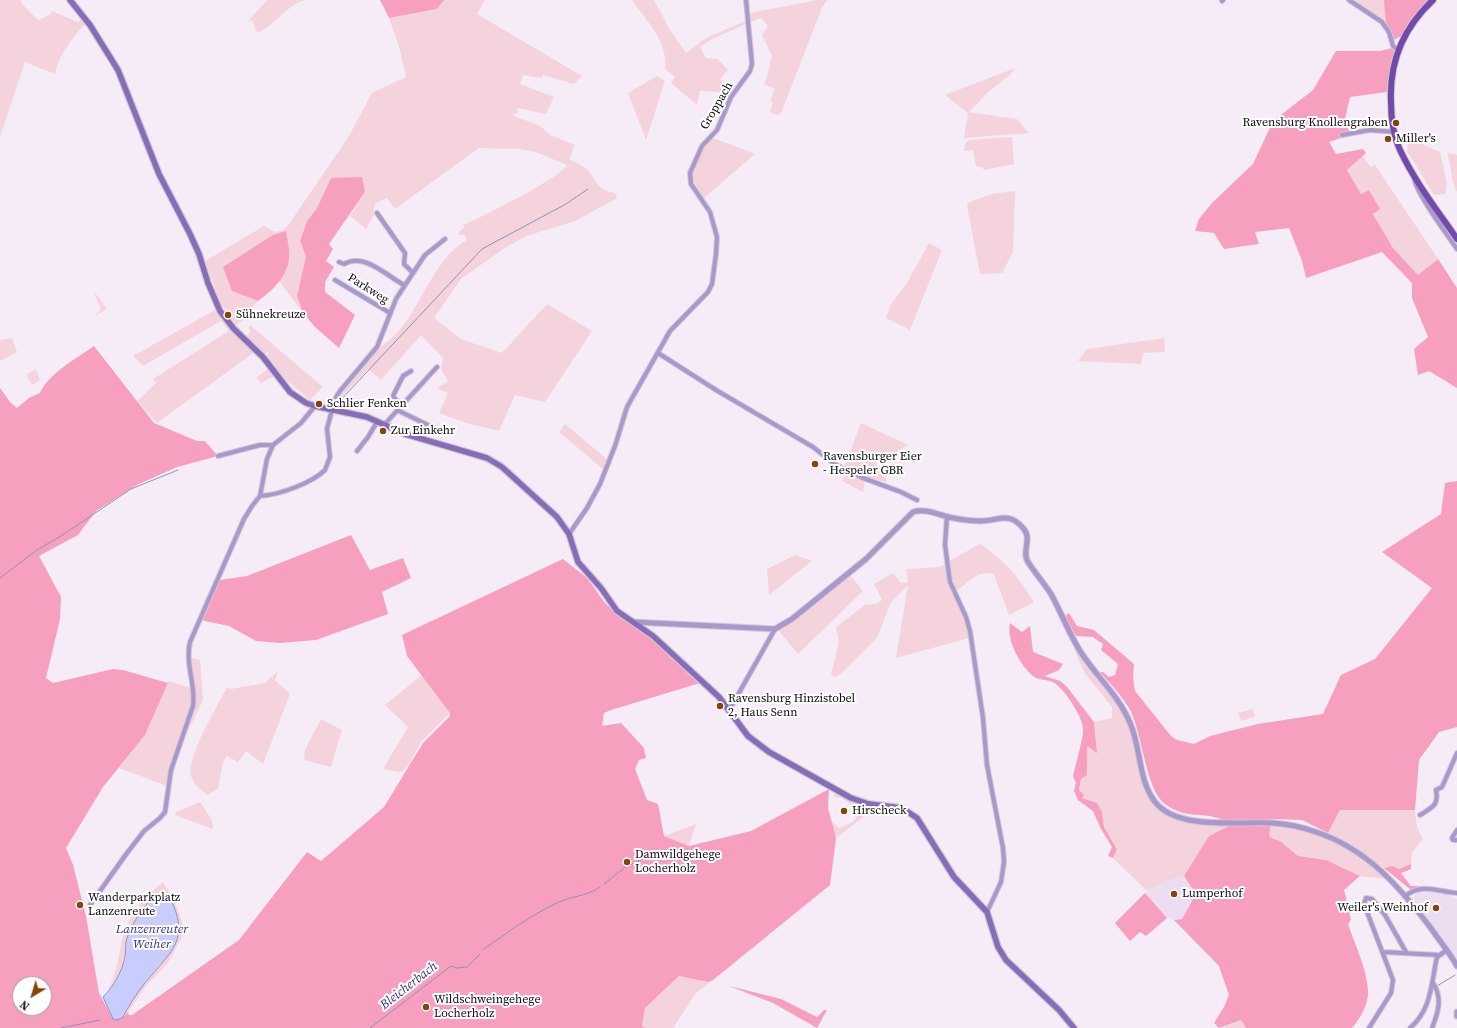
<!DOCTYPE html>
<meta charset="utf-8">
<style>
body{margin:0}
#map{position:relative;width:1457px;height:1028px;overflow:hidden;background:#f5ecf8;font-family:"Source Serif 4",serif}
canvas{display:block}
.north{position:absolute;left:12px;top:976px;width:40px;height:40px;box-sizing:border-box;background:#fff;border:1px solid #9f9d9f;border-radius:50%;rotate:218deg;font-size:11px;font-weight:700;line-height:16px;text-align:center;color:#0e0a0f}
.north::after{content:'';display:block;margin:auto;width:14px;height:18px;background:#84440c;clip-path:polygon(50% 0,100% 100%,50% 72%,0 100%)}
</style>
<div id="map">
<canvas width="1457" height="1028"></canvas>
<div class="north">N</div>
</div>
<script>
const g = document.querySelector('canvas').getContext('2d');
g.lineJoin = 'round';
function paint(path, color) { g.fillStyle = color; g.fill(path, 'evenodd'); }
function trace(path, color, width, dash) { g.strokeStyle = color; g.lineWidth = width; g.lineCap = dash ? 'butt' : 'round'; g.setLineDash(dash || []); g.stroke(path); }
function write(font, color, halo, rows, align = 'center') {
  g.font = font + ' "Source Serif 4",serif'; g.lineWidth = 4; g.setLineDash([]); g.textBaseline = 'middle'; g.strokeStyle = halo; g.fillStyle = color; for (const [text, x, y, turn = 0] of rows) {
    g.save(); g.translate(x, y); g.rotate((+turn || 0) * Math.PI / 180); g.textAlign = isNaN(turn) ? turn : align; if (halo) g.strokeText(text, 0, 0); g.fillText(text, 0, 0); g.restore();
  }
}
paint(new Path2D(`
 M1184 876 1194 891 1192 901 1182 919 1174 920 1167 918 1145 893 1170 880Z
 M1427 890 1450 895 1457 899V958L1455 959 1414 901 1415 894Z`), '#ecddf0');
paint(new Path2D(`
 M0 0H21V3L38 20 50 15 52 11 78 22 83 18 100 42 98 44 86 26 84 25C71 40 59 54 55 74L25 62 0 137Z
 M267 0H304C285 7 275 25 257 33L252 20 247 22Z
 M444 0H485L477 14 582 76 574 84 543 75 542 78 523 75 520 84 554 97 546 114 517 108 518 113 512 115 540 126 550 135 575 145 569 159C574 162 580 164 584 167 597 177 594 190 615 193L617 198 575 221 527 236 506 247 461 279 434 318 461 339 502 353 547 304 592 331 545 402 515 395 499 431 466 423 439 413 448 393 437 388 448 381 441 369 443 358 421 335 381 380 368 369 339 400C342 389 367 357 377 350 386 342 395 337 402 327 423 301 436 257 467 240L464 235H459V232L465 227 463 225C480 218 562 177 567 165L536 152 520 149 479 148 395 209 387 198 376 203 373 209 375 213 366 229 350 216 365 192 331 178 317 208 307 221 300 241 306 256 297 296 303 313 279 281 287 269 244 296 258 301 242 318 244 320 236 325 220 302 205 261 264 226 275 232 284 230 289 224 349 136 372 93 406 77 400 50 389 18 437 9Z
 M632 0H654L670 30 686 53 706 38 748 20V23L710 40 700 47 706 58 718 59 728 70 720 79 726 84 721 92 700 91 697 105 671 83 675 77 665 69C669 43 646 20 632 0Z
 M817 0H827L822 8 781 113 778 115 770 112 773 102 770 101 775 89 764 84C769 75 769 65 772 56L762 35 768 26 761 18 751 22 750 13Z
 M1351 0H1384L1387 25 1384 22Z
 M1015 68 1010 75 988 92 969 112 1017 119 1029 133 964 138 968 113 945 95Z
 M657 76 665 81 646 140 628 93Z
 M1012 137 1014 164 984 170 982 167 976 166 973 150 964 151 966 143 969 140Z
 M713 138 755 154 704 198C685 174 691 158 713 138Z
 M1408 142H1417L1440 152 1447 183 1445 194 1434 195 1407 151Z
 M1447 153 1457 155V192C1450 179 1452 166 1447 153Z
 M1362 156 1371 167 1375 165 1438 259 1418 275 1393 248 1373 213 1380 209 1369 190 1361 194 1347 170Z
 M1015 191 1013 252 1002 273 980 274 967 206 968 203 991 194Z
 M929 243 942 250 910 330 886 318 891 304 907 283Z
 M93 290 107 309 94 316 101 309Z
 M215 310 217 314 220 313 256 351 157 423 137 401 156 383 153 379 229 331 221 321 143 366 133 356Z
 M250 325 323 387 310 400 284 378 267 355 269 354 267 352 265 353 247 336 251 331 248 327Z
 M12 338 17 352 0 361V340Z
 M1164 338 1165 352 1143 353 1141 364 1078 361 1087 349Z
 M269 368 274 376 261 383 256 378Z
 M36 369 40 380 33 385 28 379 27 374Z
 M861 423 908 445 876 463 879 470 882 471 887 482 865 477 844 467Z
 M565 424 608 460 604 470 559 432Z
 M846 473 865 480 863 492 842 481Z
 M980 544C1005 561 1018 576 1034 602L1009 615 994 575C980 567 966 585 955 592L951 582 949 561Z
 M795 555 812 561 769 595 767 569Z
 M948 562 949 582 964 617 969 638 896 658 908 585 891 602 877 638 843 672 835 677 831 675 839 642 836 627 865 605 876 604 882 600 874 584 893 573 901 583 908 582 906 569 940 567Z
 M850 575 863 591 798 654 778 630Z
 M1073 647 1121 708 1133 736 1143 784 1153 804 1160 811 1178 820 1232 825 1209 836 1184 876 1170 880 1147 891 1113 858 1117 848 1104 827 1102 812 1097 803 1082 798 1079 790 1081 779 1087 775V746L1097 752 1094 722 1112 718V707L1084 672Z
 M189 657 200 660 203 700 176 756 195 702Z
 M278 671 275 680 290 694 263 764 246 751 238 762 227 756 223 762 218 789 207 795C201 790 193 784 191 776 186 757 218 706 227 687L231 689 265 683Z
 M423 674 450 713 421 742 409 764 403 771 399 772 383 769 408 727 385 705Z
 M169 681 191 688C196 712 181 734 174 756 171 766 169 776 167 786L119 768 145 735Z
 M1253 709 1255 717 1241 721 1238 713Z
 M321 719 342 730 331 767 304 760 305 750Z
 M835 793 865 806 867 808 862 818 836 838 831 821 839 828 853 822 857 816C852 806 847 797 834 797Z
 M200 802 212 820 213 829 175 815 176 812Z
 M1340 810H1415L1417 827 1423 839 1412 853 1411 864 1399 869 1392 866 1384 868 1354 846 1328 833Z
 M696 824 689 846 664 836Z
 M1270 826C1319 831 1349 845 1386 879L1360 876 1326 860 1298 856 1280 841 1269 837Z
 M163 882 175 902 185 931 168 963 145 987 125 1017H123C129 1005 137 993 145 982 159 965 181 949 179 925L126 939C125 958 121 974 110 990L109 988C118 969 118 957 123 937 129 915 145 896 163 882Z
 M679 976 708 982 713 980 696 993 673 1028H645L642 1026 645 1008Z
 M1241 1020 1246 1028H1222Z`), '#f4d3dd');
paint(new Path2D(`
 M380 0H444L437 9 389 18Z
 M1384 0H1433L1404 35 1391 41C1386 28 1385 14 1384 0Z
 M1393 48 1394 52 1387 92 1350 97 1345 119 1350 135 1329 142 1336 154 1363 149 1366 153 1347 170 1361 194 1369 190 1380 209 1373 214 1393 248 1418 275 1438 259 1457 288V388L1429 371 1418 375 1414 349 1428 337 1412 298V283L1382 252 1306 278 1302 261 1289 228 1255 232 1259 244 1224 249 1214 233 1195 231 1199 219 1212 203 1253 164 1273 121 1313 90 1336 51H1380Z
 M362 177 365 192 329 244 333 249 326 261 334 267 325 282V292L355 315 339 348 315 327 303 313 297 296 306 256 300 241 307 221 317 208 331 178Z
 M286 231C287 239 290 250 289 259 287 277 272 291 258 301L232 291 223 267 273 235Z
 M94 346 154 423 197 441H205L218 456 177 467 137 485 96 511 78 535 39 556 61 597 60 619 46 678 53 683 113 669 123 670 168 683 145 735 103 787 66 848 73 865 86 916 99 993 113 1019C119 1020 125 1017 128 1012L129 1015H132L239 940 307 852 321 861 384 807 423 743 450 716V713L407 656 402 635 563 559 587 578 605 603 619 616 654 640 700 683 611 710 604 713 602 726 621 723 644 748 646 758 639 760 635 769 647 800 658 804 664 836 689 846 751 831 829 789 828 808 836 838 830 885 713 980 708 982 679 976 645 1008 642 1026 645 1028H0V388L10 402 17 408 29 398 40 393C47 375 78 357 94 346ZM20 984H44V1008H20Z
 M1457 481V727L1439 732 1419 760 1415 810H1340L1328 833 1302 820 1271 819 1269 837 1280 841 1298 856 1326 860 1360 876 1344 890 1351 920 1348 924C1355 945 1367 969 1368 991 1369 1003 1360 1019 1352 1028H1246L1241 1020 1219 1028 1214 1023 1224 1007 1229 995 1219 966 1174 920 1182 919 1192 901 1194 891 1184 876 1209 836 1231 825C1227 823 1222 819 1218 818 1198 812 1186 819 1165 804 1145 789 1143 733 1129 708 1121 695 1110 683 1100 672H1103L1109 677 1115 675 1118 664 1101 650 1103 644 1093 637 1076 636 1065 616 1069 613 1077 626 1094 630 1134 664 1133 677 1135 691 1171 736 1177 740 1194 744 1210 736 1258 724 1323 714 1341 675 1375 659 1432 588 1382 552 1441 514 1445 483Z
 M351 535 370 570 403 558 411 578 382 592 388 614 316 640 280 643 256 641 229 626 200 620 220 580 247 576Z
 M1010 623 1022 632 1030 626 1033 652 1063 664 1059 670 1045 676 1060 681 1067 687 1094 722 1097 753 1087 746V775L1081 779 1079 790 1084 795 1082 798 1097 803 1102 812 1104 827 1117 849 1113 858 1108 856 1112 847 1101 829 1093 811 1078 800 1074 791 1076 783 1073 776C1075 766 1084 737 1083 728 1082 716 1066 692 1056 684 1050 679 1039 681 1033 676 1020 665 1006 640 1010 623Z
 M1411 864V869L1401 873 1411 886H1421L1411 890 1384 868 1392 866 1399 869Z
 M1145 893 1167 918 1146 936 1140 932 1130 941 1115 923Z
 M729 986 781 999 817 1017 824 1010H827L817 1028 773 1003Z`), '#f79fbf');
const water = new Path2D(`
 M156 894 169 896C192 940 171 951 145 983 137 993 129 1005 123 1017L117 1020 113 1019 103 997C114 986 122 972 125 956 126 950 125 943 127 938 133 921 144 906 156 894Z`);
paint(water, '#c8cdfd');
trace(water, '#9092b6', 1);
trace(new Path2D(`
 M336 405 482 249 566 204 588 189
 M0 578 37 550 61 536 131 489 178 470
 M604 884 624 868 643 859
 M484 949C507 933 531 915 557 903 571 896 586 897 600 887
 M1437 986 1455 975
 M61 1028 100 1020
 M370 1028 451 966 457 968 467 967 480 954`), '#9092b6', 1);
const minor = new Path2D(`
 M1349 0 1382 22 1389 32 1393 46 1398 50
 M1222 1 1223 0
 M1342 135 1370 130 1394 132
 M1414 176C1413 189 1448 236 1457 249
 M339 262 344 264C364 252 387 276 404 285
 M413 273 425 255 445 239
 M335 280 390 313
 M658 353 716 390 813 447 836 465 863 478 901 492 917 500
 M400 405 393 396 403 376 411 371
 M328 410 340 391 377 347 396 299 413 273 404 264 405 253 377 213
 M397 410 438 430
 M384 425 437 367
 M357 451 368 437 377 422
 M218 456 260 445H273
 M260 496C279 495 312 483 325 470L330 457 327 429 332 410
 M947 516 945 545 950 582 966 617 970 631 983 718 987 765 1003 848 1004 862 1001 882 987 912
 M569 534 587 508 600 484 615 446 627 407 670 331 708 292 712 284 716 254 717 237 710 212 691 184 690 173 702 146 717 130 731 97 750 71 752 64 746 0
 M728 709 731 707 775 629
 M1420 815C1433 807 1439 805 1436 790L1442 787 1457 753
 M1457 830 1452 838 1453 840H1457
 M1405 896C1423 882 1438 892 1457 893
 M90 905 127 853 144 831 160 818 165 812 171 770 193 706C196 684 185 665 190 642L244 519 252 506 260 496 267 459 273 445 301 423 315 406
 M1383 952 1438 955
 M1369 1028 1391 993 1393 980 1364 904 1366 898 1372 899 1385 915 1406 952
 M1410 1028C1432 1009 1431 984 1437 957L1447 950
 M1432 1028C1438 1013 1443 998 1433 983`);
const tertiary = new Path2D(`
 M633 622 775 629 792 619 866 559 913 512C924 508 937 514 948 517 958 519 969 521 979 521 997 522 1008 510 1023 528 1033 538 1021 552 1028 562 1035 573 1044 583 1051 594 1062 614 1070 636 1082 654 1098 678 1119 696 1130 723 1141 747 1138 780 1155 802 1178 831 1240 821 1273 823 1287 824 1302 827 1316 832 1367 849 1399 886 1430 927 1439 940 1449 952 1457 966
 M1457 1012V1016`);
const secondary = new Path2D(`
 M70 0 90 25 118 70 159 174 190 234 199 254 208 283 220 311 234 329 263 357 290 392 306 403 315 406 367 417 405 434 487 458 502 467 557 517 569 534 578 562 601 588 617 611 653 636 706 685 719 697 748 736 769 752 851 798 869 804 902 808 917 818 954 877 987 912 998 947 1006 960 1059 1010 1074 1028`);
const primary = new Path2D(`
 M1433 0C1403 28 1389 61 1391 102 1391 119 1393 135 1400 150 1415 182 1437 210 1457 239`);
trace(minor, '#d0c8d3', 6);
trace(tertiary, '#d0c8d3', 7);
trace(secondary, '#d0c8d3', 8);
trace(primary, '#d0c8d3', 8);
trace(minor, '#a998cc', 4);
trace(tertiary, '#a998cc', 5);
trace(secondary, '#876cb9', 5.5);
trace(primary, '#704ba9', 6);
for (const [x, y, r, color] of [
 [1396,123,4,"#84440c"],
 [1388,139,4,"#84440c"],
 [228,315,4,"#84440c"],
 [319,404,4,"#84440c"],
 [383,431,4,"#84440c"],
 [815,464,4,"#84440c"],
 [720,706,4,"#84440c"],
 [844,811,4,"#84440c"],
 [627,862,4,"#84440c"],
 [1174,894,4,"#84440c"],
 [80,905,4,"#84440c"],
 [1436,908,4,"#84440c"],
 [426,1007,4,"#84440c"]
]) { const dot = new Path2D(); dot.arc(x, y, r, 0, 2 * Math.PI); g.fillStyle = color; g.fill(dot); trace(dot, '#fff', 1.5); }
write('12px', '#0e0a0f', '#fff', [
 ["Groppach",717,106,-60],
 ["Parkweg",368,289,32]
]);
write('12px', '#0e0a0f', '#fff', [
 ["Ravensburg Knollengraben",1388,123,"right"],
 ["Miller's",1396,139],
 ["Sühnekreuze",236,315],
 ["Schlier Fenken",327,404],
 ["Zur Einkehr",391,431],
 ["Ravensburger Eier",823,457],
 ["- Hespeler GBR",823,471],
 ["Ravensburg Hinzistobel",728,699],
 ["2, Haus Senn",728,713],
 ["Hirscheck",852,811],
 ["Damwildgehege",635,855],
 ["Locherholz",635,869],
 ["Lumperhof",1182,894],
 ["Wanderparkplatz",88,898],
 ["Lanzenreute",88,912],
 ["Weiler's Weinhof",1428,908,"right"],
 ["Wildschweingehege",434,1000],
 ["Locherholz",434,1014]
], 'left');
write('italic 13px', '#363189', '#fff', [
 ["Lanzenreuter",152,930],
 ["Weiher",152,945],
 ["Bleicherbach",409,986,-38]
]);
</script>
